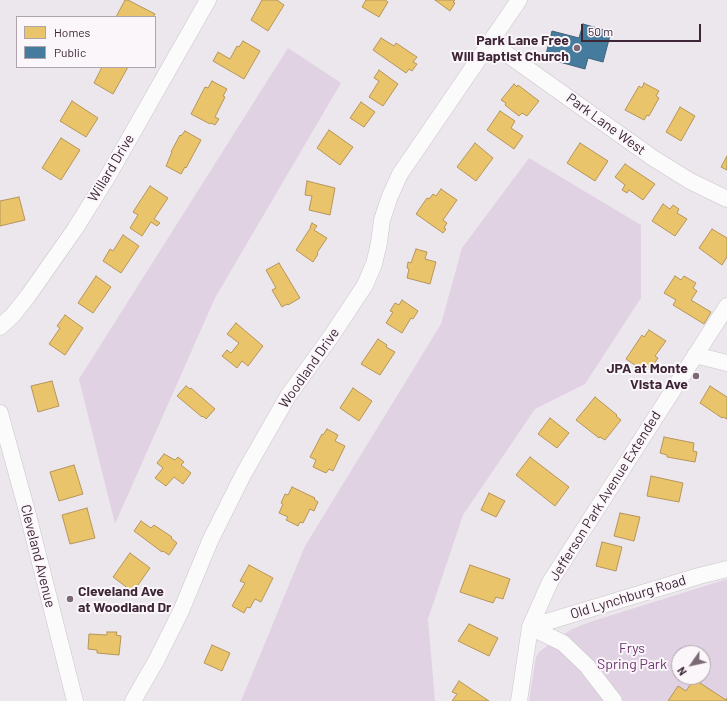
<!DOCTYPE html>
<style>
body{margin:0}
#map{position:relative;width:727px;height:701px;overflow:hidden;background:#ece7ec;font-family:Barlow,sans-serif}
canvas{display:block}
.legend{position:absolute;left:16px;top:16px;width:140px;height:52px;box-sizing:border-box;background:#faf6fa;border:1px solid #afa3ac;margin:0;padding:5px 7px;list-style:none;font-size:12px;color:#3e2637}
.legend li{display:flex;align-items:center;gap:8px;height:20px}
.legend b{width:20px;border:1px solid #afa3ac}
.north{position:absolute;left:671px;top:645px;width:40px;height:40px;box-sizing:border-box;background:#faf6fa;border:1px solid #afa3ac;border-radius:50%;rotate:236deg;font-size:11px;font-weight:700;line-height:16px;text-align:center;color:#3e2637}
.north::after{content:'';display:block;margin:auto;width:14px;height:18px;background:#7b6a76;clip-path:polygon(50% 0,100% 100%,50% 72%,0 100%)}
.scale{position:absolute;left:581px;top:24px;width:120px;height:18px;box-sizing:border-box;border:2px solid #3e2637;border-top:0;padding-left:5px;font-size:12px;line-height:14px;white-space:nowrap;color:#3e2637;-webkit-text-stroke:3px #faf6fa;paint-order:stroke}
</style>
<div id="map">
<canvas width="727" height="701"></canvas>
<ul class="legend">
<li><b style="height:11px;background:#e9c46a"></b>Homes</li>
<li><b style="height:11px;background:#457b9d"></b>Public</li>
</ul>
<div class="north">N</div>
<div class="scale">50 m</div>
</div>
<script>
const c = document.querySelector('canvas').getContext('2d');
c.lineJoin = 'round';
function paint(path, color) { c.fillStyle = color; c.fill(path, 'evenodd'); }
const shape = rows => new Path2D(rows.map(r => 'M' + r).join(''));
function strokePath(path, color, width, dash) { c.strokeStyle = color; c.lineWidth = width; c.lineCap = dash ? 'butt' : 'round'; c.setLineDash(dash || []); c.stroke(path); }
function write(font, color, halo, rows, align = 'center') {
  c.font = font + ' Barlow,sans-serif'; c.lineWidth = 4; c.setLineDash([]); c.textBaseline = 'middle'; c.strokeStyle = halo; c.fillStyle = color; for (const [text, x, y, turn = 0] of rows) {
    c.save(); c.translate(x, y); c.rotate((+turn || 0) * Math.PI / 180); c.textAlign = isNaN(turn) ? turn : align; if (halo) c.strokeText(text, 0, 0); c.fillText(text, 0, 0); c.restore();
  }
}
const green = shape([
 [288,48,341,83,215,298,115,524,79,379],
 [529,158,641,225,641,298,585,384,535,409,463,515,428,619,435,701,241,701,305,546,441,324,462,248],
 [727,579,727,701,529,701,536,657,539,652,552,642,572,629,590,622],
 [679,653,703,653,703,677,679,677]
]);
const homes = shape([
 [125,0,128,0,155,14,153,17,116,17,125,0],
 [262,0,277,0,284,5,268,31,251,20,262,0],
 [366,0,385,0,388,2,379,17,362,7,366,0],
 [435,0,455,0,453,2,455,3,450,11,435,0],
 [381,38,394,46,396,43,417,57,413,62,417,64,412,71,409,69,406,73,373,50,381,38],
 [243,41,260,51,244,79,213,61,218,52,230,59,237,46,239,47,243,41],
 [102,67,128,67,113,94,94,83,102,67],
 [379,70,398,84,383,106,369,97,379,81,374,78,379,70],
 [212,81,227,89,223,96,225,97,215,117,219,119,215,125,211,123,210,124,191,114,205,87,208,88,212,81],
 [644,83,659,91,656,96,659,98,649,116,647,115,644,120,625,110,639,86,642,88,644,83],
 [514,84,517,87,518,85,539,101,527,116,522,113,519,116,505,105,506,103,501,100,514,84],
 [72,101,98,118,86,137,60,121,72,101],
 [361,102,375,112,364,127,350,118,361,102],
 [680,107,695,116,681,141,666,132,680,107],
 [500,111,515,121,511,128,523,136,514,149,487,130,500,111],
 [329,130,353,147,340,165,317,148,329,130],
 [185,131,201,140,186,168,185,167,181,174,166,166,172,152,171,152,180,135,181,136,185,131],
 [61,138,80,150,61,180,42,168,61,138],
 [475,143,493,158,476,181,457,167,475,143],
 [580,143,608,161,595,181,567,163,580,143],
 [727,156,727,170,721,167,727,156],
 [625,164,655,184,643,200,629,190,627,193,622,190,625,185,615,177,625,164],
 [307,181,335,188,330,215,309,210,312,196,305,195,307,181],
 [150,186,168,198,154,219,160,223,157,226,151,222,142,236,130,228,138,215,133,212,150,186],
 [441,189,457,200,443,220,447,223,444,228,446,229,443,233,416,214,427,198,429,199,433,194,436,196,441,189],
 [19,197,25,220,0,226,0,201,19,197],
 [663,204,670,209,673,205,679,209,677,213,687,219,675,236,652,221,663,204],
 [312,223,317,226,314,230,327,238,317,253,318,254,313,262,296,250,311,227,310,227,312,223],
 [712,229,727,238,727,257,722,265,699,248,712,229],
 [123,235,139,246,121,273,103,261,110,249,113,251,123,235],
 [416,249,427,252,425,259,436,262,430,284,407,278,409,269,407,268,408,262,411,263,416,249],
 [279,263,300,298,288,305,287,304,282,307,272,290,276,288,266,270,279,263],
 [96,276,111,287,93,313,78,303,96,276],
 [675,276,681,280,684,276,696,283,693,288,697,291,691,300,711,312,704,324,673,305,676,300,664,293,675,276],
 [402,300,418,311,413,319,411,318,402,333,386,323,393,312,390,311,395,303,399,305,402,300],
 [65,315,83,328,65,355,49,344,60,328,57,326,65,315],
 [236,323,263,346,248,366,242,361,237,368,222,356,227,350,231,353,239,343,227,334,236,323],
 [649,330,666,341,655,356,658,358,654,364,652,362,645,372,626,359,642,335,644,337,649,330],
 [378,339,387,345,386,347,395,352,380,375,361,364,378,339],
 [52,381,59,406,38,412,31,386,52,381],
 [186,386,190,389,191,388,215,409,206,419,203,416,202,417,177,396,186,386],
 [710,386,727,397,727,419,723,417,722,418,700,403,710,386],
 [353,388,372,401,359,421,340,408,353,388],
 [595,397,617,415,616,416,621,420,605,440,600,437,599,438,576,420,595,397],
 [550,418,569,433,557,448,538,434,550,418],
 [327,429,338,435,335,441,345,446,333,471,329,469,326,473,313,467,316,460,310,457,322,434,323,435,327,429],
 [664,437,694,443,693,451,697,452,695,462,667,457,667,455,660,453,664,437],
 [164,454,175,460,178,457,184,462,181,465,191,473,183,484,174,477,166,486,155,478,163,468,157,463,164,454],
 [530,457,569,487,555,506,516,475,530,457],
 [74,465,83,494,59,501,50,472,74,465],
 [651,476,683,483,679,502,647,496,651,476],
 [292,487,315,498,314,499,318,502,314,511,310,509,303,523,300,522,298,526,286,520,288,517,279,513,283,504,281,503,285,494,288,495,292,487],
 [489,493,505,501,496,517,481,510,489,493],
 [87,508,95,538,70,544,62,515,87,508],
 [620,513,640,517,634,541,614,536,620,513],
 [141,521,151,528,154,525,172,537,171,538,177,543,169,555,163,551,162,552,134,531,141,521],
 [602,542,622,547,616,571,596,566,602,542],
 [130,553,150,568,133,592,113,577,130,553],
 [249,565,273,578,261,602,255,599,250,608,247,607,244,613,232,606,245,583,240,581,249,565],
 [470,565,510,579,503,599,496,597,493,603,460,592,470,565],
 [469,624,498,638,489,656,458,641,469,624],
 [107,632,117,632,116,635,121,636,119,655,97,653,97,650,88,649,89,634,107,635,107,632],
 [212,645,230,653,222,671,204,663,212,645],
 [694,679,726,700,727,698,727,701,668,701,678,686,686,691,694,679],
 [459,681,489,701,452,701,457,694,452,692,459,681]
]);
const public = shape([
 [583,24,611,32,603,62,588,58,585,69,545,58,552,31,579,38,583,24]
]);
const minor = shape([
 [490,42,653,158,690,181,727,199],
 [0,327,13,315,28,296,75,229,108,176,208,0],
 [695,355,727,363],
 [0,413,27,511,75,701],
 [530,627,699,576,727,569],
 [530,627,563,643,587,666,614,701],
 [133,701,156,661,181,611,210,541,244,473,288,396,332,335,365,285,374,264,379,243,382,220,390,196,400,174,519,0],
 [519,701,530,627,550,582,727,306]
]);
const markers = [
 [577,48,4,"#7b6a76"],
 [696,376,4,"#7b6a76"],
 [70,599,4,"#7b6a76"]
];
const poiNames = [
 ["Park Lane Free",569,40],
 ["Will Baptist Church",569,56],
 ["JPA at Monte",688,368],
 ["Vista Ave",688,384],
 ["Cleveland Ave",78,591,"left"],
 ["at Woodland Dr",78,607,"left"]
];
const streetNames = [
 ["Park Lane West",606,124,36],
 ["Willard Drive",111,168,-59],
 ["Woodland Drive",309,368,-55],
 ["Jefferson Park Avenue Extended",605,496,-58],
 ["Cleveland Avenue",38,556,76],
 ["Old Lynchburg Road",628,597,-17]
];
const parkNames = [
 ["Frys",632,648],
 ["Spring Park",632,664]
];
paint(green, '#e0d2e3');
paint(homes, '#e9c46a');
strokePath(homes, '#b6955b', 1);
paint(public, '#457b9d');
strokePath(public, '#43627e', 1);
strokePath(minor, '#cac5c9', 17);
strokePath(minor, '#fcfbfc', 16);
for (const [x, y, r, color] of markers) { const dot = new Path2D(); dot.arc(x, y, r, 0, 2 * Math.PI); c.fillStyle = color; c.fill(dot); strokePath(dot, '#faf6fa', 1.5); }
write('bold 14px', '#3e2637', '#faf6fa', poiNames, 'right');
write('14px', '#3e2637', '#faf6fa', streetNames);
write('14px', '#6e3372', '#faf6fa', parkNames);
</script>
